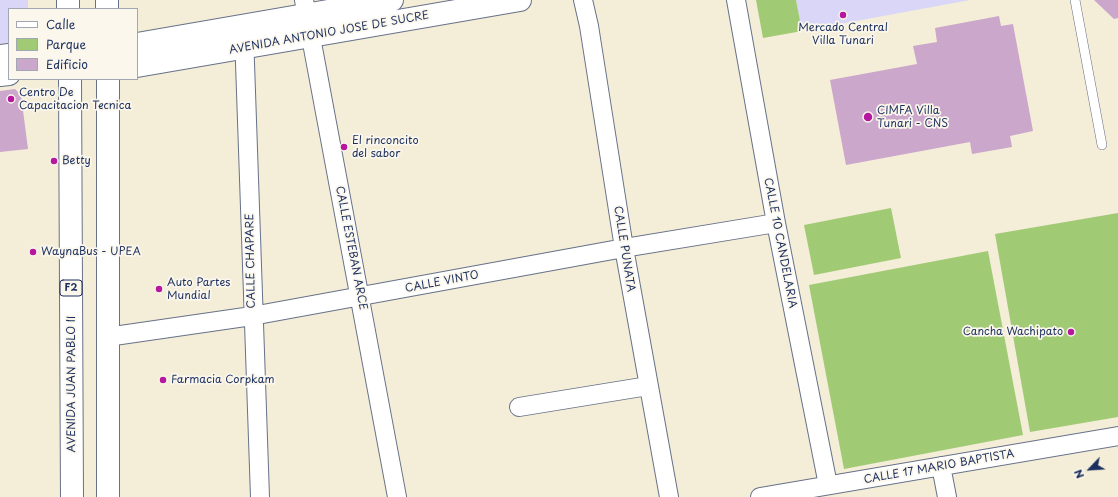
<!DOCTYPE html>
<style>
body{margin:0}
#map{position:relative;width:1118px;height:497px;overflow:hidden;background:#f4edd7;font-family:"Playpen Sans",sans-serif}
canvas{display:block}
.legend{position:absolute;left:8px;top:8px;width:130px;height:72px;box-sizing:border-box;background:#fbf7ec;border:1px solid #a1a7b3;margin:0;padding:5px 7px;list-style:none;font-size:12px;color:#1b2f5e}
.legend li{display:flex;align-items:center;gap:8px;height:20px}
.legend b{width:20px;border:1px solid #a1a7b3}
.north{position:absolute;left:1070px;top:449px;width:40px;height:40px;-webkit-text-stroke:3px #fbf7ec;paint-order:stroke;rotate:245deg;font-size:11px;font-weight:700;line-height:16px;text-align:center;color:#1b2f5e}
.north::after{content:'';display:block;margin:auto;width:14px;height:18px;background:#1b2f5e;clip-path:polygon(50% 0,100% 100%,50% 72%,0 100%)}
</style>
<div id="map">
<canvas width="1118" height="497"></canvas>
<ul class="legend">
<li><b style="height:5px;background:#fff"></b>Calle</li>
<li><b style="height:11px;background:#a1ca75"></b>Parque</li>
<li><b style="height:11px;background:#cba7cb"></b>Edificio</li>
</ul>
<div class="north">N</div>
</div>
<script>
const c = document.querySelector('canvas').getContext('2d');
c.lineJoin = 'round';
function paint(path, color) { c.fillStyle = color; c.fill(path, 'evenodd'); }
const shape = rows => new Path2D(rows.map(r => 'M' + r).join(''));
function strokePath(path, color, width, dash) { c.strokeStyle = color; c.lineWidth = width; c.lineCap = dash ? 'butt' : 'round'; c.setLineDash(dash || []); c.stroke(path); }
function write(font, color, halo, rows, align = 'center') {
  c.font = font + ' "Playpen Sans",sans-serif'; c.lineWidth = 3.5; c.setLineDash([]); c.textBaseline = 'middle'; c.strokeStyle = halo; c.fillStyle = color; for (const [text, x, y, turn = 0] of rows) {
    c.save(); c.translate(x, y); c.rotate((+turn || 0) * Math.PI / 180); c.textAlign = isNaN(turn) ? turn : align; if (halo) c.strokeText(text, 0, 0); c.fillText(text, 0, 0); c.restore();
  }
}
const built = shape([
 [0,0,28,0,28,9,9,9,9,46,0,47],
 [796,0,970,0,802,31]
]);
const green = shape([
 [756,0,796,0,802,31,763,38],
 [891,208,901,258,814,275,804,225],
 [1118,213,1118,417,1030,432,995,234],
 [988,251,1023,435,844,469,809,285]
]);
const building = shape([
 [1094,0,1118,0,1118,18,1114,19],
 [999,16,1001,26,1013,24,1033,131,1010,136,1012,147,972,154,970,142,846,165,830,80,917,64,913,46,937,42,935,28],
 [15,89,21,95,28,149,0,152,0,91]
]);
const lane = shape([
 [1075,0,1102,145]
]);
const street = shape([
 [304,0,397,497],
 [583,0,589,26,624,248,669,497],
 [736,0,776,223,828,485],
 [244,34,260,497],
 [107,337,252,316,624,248,776,223],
 [519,407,648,386],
 [941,466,947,497],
 [760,497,1118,436]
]);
const secondary = shape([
 [137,44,392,0],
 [0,56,9,55],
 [137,66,520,0],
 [0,75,9,74]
]);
const highway = shape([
 [68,0,68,9],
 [107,0,107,9],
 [70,79,72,497],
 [108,497,108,79]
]);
const markers = [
 [843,15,4,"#b5179e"],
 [11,99,4,"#b5179e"],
 [868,117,5,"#b5179e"],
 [344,147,4,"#b5179e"],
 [54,161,4,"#b5179e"],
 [33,252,4,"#b5179e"],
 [159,289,4,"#b5179e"],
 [1071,332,4,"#b5179e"],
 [163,380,4,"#b5179e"]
];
const shields = [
 [71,288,22]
];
const shieldNames = [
 ["F2",71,288]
];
const poiNames = [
 ["Mercado Central",843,28,"center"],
 ["Villa Tunari",843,41,"center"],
 ["Centro De",19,93],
 ["Capacitacion Tecnica",19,106],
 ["CIMFA Villa",877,111],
 ["Tunari - CNS",877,124],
 ["El rinconcito",352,141],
 ["del sabor",352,154],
 ["Betty",62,161],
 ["WaynaBus - UPEA",41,252],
 ["Auto Partes",167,283],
 ["Mundial",167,296],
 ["Cancha Wachipato",1063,332,"right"],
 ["Farmacia Corpkam",171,380]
];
const streetNames = [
 ["AVENIDA ANTONIO JOSE DE SUCRE",329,33,-10],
 ["CALLE 10 CANDELARIA",780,243,79],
 ["CALLE ESTEBAN ARCE",351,248,79],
 ["CALLE PUNATA",624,249,81],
 ["CALLE CHAPARE",251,261,-91],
 ["CALLE VINTO",442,282,-11],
 ["AVENIDA JUAN PABLO II",72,384,-90],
 ["CALLE 17 MARIO BAPTISTA",939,467,-10]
];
paint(built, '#dad6f7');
paint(green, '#a1ca75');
paint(building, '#cba7cb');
strokePath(lane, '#677288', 10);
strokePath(street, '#677288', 20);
strokePath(secondary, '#677288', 24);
strokePath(highway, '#677288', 24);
strokePath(lane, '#fff', 9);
strokePath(street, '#fff', 18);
strokePath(secondary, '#fff', 22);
strokePath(highway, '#fff', 22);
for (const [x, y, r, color] of markers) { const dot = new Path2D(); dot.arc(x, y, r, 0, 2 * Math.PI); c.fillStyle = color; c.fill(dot); strokePath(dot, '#fbf7ec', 1.5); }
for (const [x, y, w] of shields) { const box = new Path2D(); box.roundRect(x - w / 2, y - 8, w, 16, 3); c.fillStyle = '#fbf7ec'; c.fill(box); strokePath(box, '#1b2f5e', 1); }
write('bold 10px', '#1b2f5e', null, shieldNames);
write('11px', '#1b2f5e', '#fbf7ec', poiNames, 'left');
write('11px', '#1b2f5e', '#fbf7ec', streetNames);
</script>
